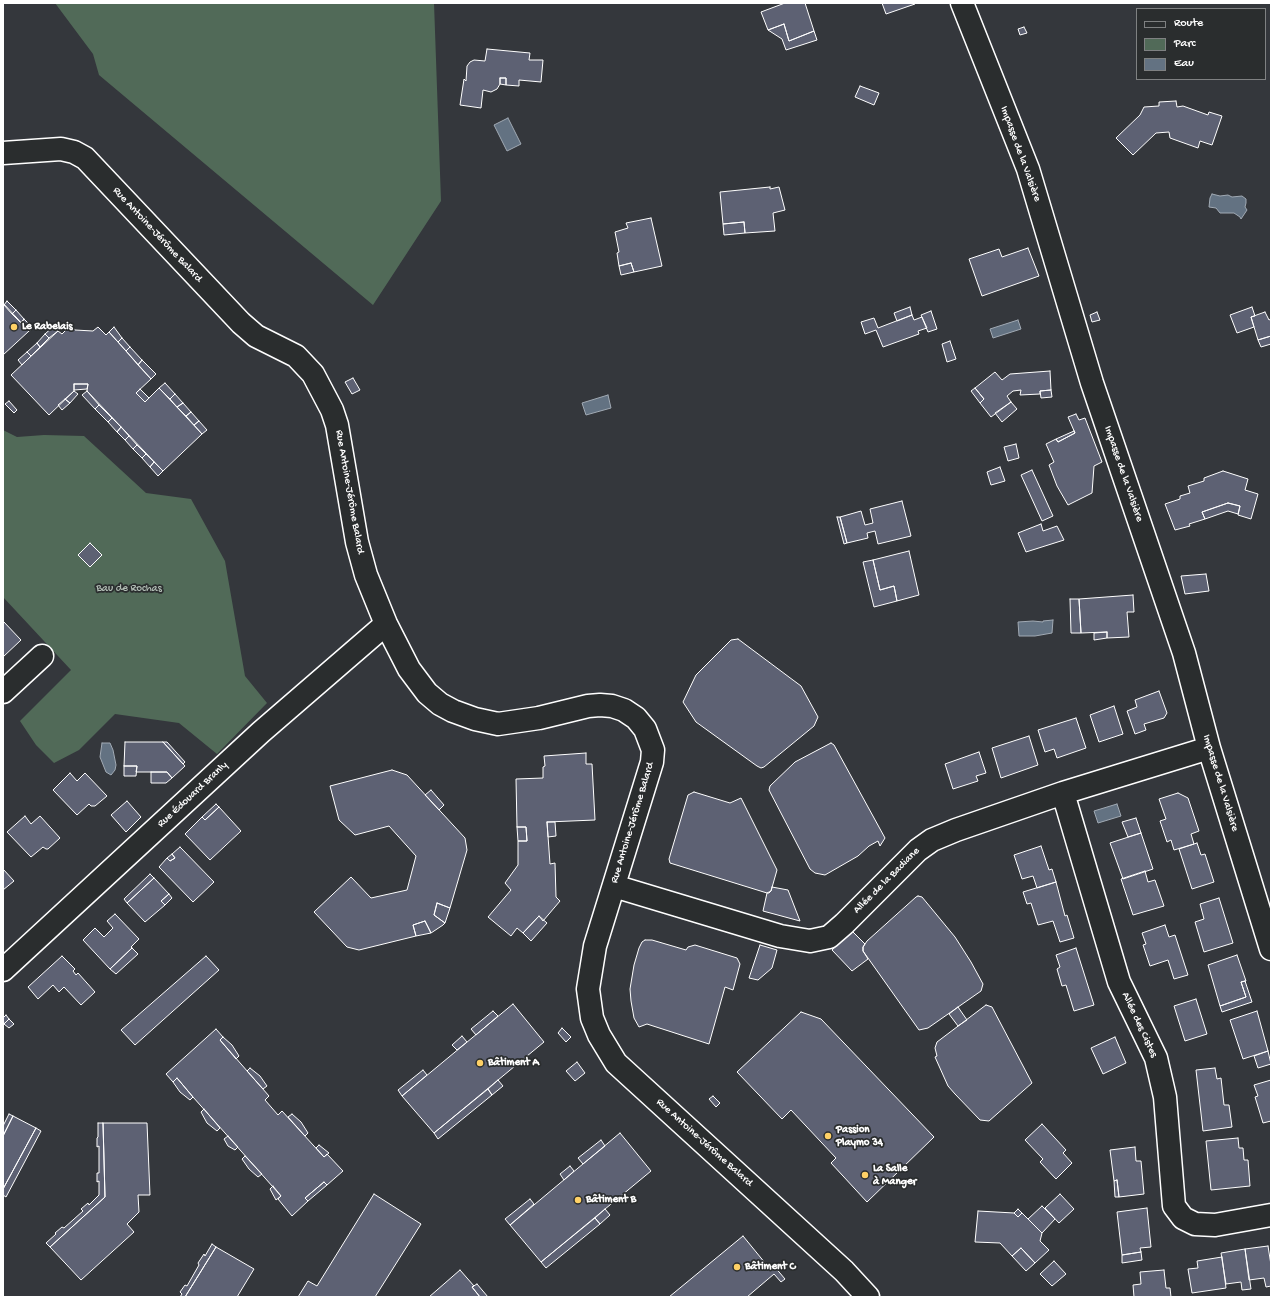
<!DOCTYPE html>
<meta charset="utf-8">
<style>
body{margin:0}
#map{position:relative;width:1274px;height:1300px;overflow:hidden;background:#34373c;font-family:"Gochi Hand",sans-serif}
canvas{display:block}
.frame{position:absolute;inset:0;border:4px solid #fff;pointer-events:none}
.legend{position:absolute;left:1136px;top:8px;width:130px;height:72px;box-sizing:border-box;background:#2a2d2e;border:1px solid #7f8182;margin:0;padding:5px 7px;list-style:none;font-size:12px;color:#fff}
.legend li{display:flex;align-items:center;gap:8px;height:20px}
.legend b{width:20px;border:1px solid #7f8182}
</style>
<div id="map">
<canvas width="1274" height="1300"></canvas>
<div class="frame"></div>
<ul class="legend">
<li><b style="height:5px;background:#2a2d2e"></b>Route</li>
<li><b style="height:11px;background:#516a58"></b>Parc</li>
<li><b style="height:11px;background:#637282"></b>Eau</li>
</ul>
</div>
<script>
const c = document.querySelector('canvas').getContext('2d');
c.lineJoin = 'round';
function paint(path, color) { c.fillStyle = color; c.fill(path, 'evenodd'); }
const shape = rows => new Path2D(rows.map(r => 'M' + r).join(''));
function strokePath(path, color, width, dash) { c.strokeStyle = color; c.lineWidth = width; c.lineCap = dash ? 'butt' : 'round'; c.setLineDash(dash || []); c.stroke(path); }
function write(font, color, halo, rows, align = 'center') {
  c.font = font + ' "Gochi Hand",sans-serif'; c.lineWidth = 3.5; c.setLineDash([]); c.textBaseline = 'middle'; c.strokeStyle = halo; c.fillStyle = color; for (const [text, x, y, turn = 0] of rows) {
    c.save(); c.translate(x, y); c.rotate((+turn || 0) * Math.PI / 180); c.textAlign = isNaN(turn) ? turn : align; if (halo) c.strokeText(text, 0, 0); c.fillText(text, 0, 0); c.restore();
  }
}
const green = shape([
 [55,3,434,3,441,201,373,305,99,75,93,54],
 [3,430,17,437,44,435,84,436,146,493,191,499,225,561,245,676,267,703,217,754,179,723,115,714,79,750,54,763,36,745,20,721,71,670,3,597]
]);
const water = shape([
 [508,118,521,144,507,151,494,125,508,118],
 [1212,194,1220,196,1228,195,1232,197,1242,196,1246,199,1246,203,1245,207,1247,210,1241,219,1240,217,1234,213,1220,213,1216,208,1209,207,1210,198,1212,194],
 [1018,320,1021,329,993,338,990,329,1018,320],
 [608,395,611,408,586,415,582,403,608,395],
 [1053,620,1052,633,1035,636,1019,636,1018,622,1033,621,1043,622,1043,621,1053,620],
 [102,743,110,743,113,750,116,765,115,770,111,775,106,772,100,757,102,743],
 [1117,804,1121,816,1098,823,1094,811,1117,804]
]);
const building = shape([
 [785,3,805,3,814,31,789,41,784,24,768,30,761,12,785,3],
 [882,3,915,3,915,4,886,14,882,3],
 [784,24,789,41,814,31,817,40,786,50,782,39,768,30,784,24],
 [1024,27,1027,33,1020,35,1018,29,1024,27],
 [487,49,530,53,529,60,543,60,541,82,519,80,519,86,506,85,506,78,500,78,500,84,497,89,491,92,483,90,481,108,460,105,464,79,466,81,467,66,470,62,474,60,485,61,487,49],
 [500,78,506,78,506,85,500,84,500,78],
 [860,86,879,93,874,105,855,97,860,86],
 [1176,101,1177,107,1183,106,1208,115,1209,112,1222,116,1212,145,1200,141,1198,148,1170,138,1169,132,1156,133,1133,155,1116,138,1140,115,1144,107,1159,106,1159,102,1176,101],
 [770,187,770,189,779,187,785,210,773,213,775,231,745,233,744,222,723,224,720,192,770,187],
 [651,218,662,266,634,272,631,263,619,266,617,253,619,252,615,232,628,228,626,223,651,218],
 [744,222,745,233,724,235,723,224,744,222],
 [1028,248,1039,276,982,296,969,259,999,249,1002,257,1028,248],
 [631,263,634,272,621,275,619,266,631,263],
 [7,301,16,310,12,314,4,305,7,301],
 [3,303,29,331,3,355,3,303],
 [910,307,912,315,897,321,894,313,910,307],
 [1252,307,1255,316,1251,317,1254,327,1237,333,1230,315,1252,307],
 [16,310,24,319,21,323,12,314,16,310],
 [931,311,937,329,928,332,921,315,931,311],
 [1097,312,1100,320,1092,322,1090,315,1097,312],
 [1265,312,1269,320,1271,319,1271,336,1258,340,1251,317,1265,312],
 [912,315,914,320,922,317,927,328,918,331,919,334,883,347,876,330,865,334,861,322,874,318,878,328,912,315],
 [24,319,33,328,29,331,21,323,24,319],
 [71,325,75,330,93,331,98,327,106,335,109,332,151,379,136,393,145,402,159,388,202,434,163,471,87,391,88,384,74,384,74,391,49,415,11,375,58,331,62,334,71,325],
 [54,326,58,331,49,338,45,334,54,326],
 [114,327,122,338,118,342,109,332,114,327],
 [45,334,49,338,40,347,37,343,45,334],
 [1271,336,1271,344,1261,347,1258,340,1271,336],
 [122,338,130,347,126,351,118,342,122,338],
 [950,341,956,359,947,362,942,344,950,341],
 [37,343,40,347,31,356,27,352,37,343],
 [130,347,142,360,138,365,126,351,130,347],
 [27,352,31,356,22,365,18,360,27,352],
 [142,360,156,374,151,379,138,365,142,360],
 [1050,371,1051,390,1040,391,1040,394,1020,395,1021,390,1013,391,1007,396,1011,402,991,417,980,403,984,399,975,388,995,372,1002,380,1010,374,1050,371],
 [353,378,360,390,352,394,345,382,353,378],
 [165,383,175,394,170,399,159,388,165,383],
 [74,384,88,384,87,389,74,390,74,384],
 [975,388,984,399,980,403,971,391,975,388],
 [140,389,149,398,145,402,136,393,140,389],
 [1051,390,1052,397,1041,398,1040,391,1051,390],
 [74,391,78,394,70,403,65,399,74,391],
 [87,391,99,405,95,409,82,395,87,391],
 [175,394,183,403,177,407,170,399,175,394],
 [65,399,70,403,62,410,58,405,65,399],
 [9,401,17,410,14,413,5,404,9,401],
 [1011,402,1017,409,1002,422,995,413,1011,402],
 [183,403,191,412,186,416,177,407,183,403],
 [99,405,112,418,108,422,95,409,99,405],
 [191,412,199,421,194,425,186,416,191,412],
 [1076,414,1079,420,1085,418,1102,462,1094,466,1092,493,1068,505,1057,486,1049,465,1054,462,1046,444,1056,439,1058,442,1075,433,1068,417,1076,414],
 [112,418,121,427,117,432,108,422,112,418],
 [199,421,207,430,202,434,194,425,199,421],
 [121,427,129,436,125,440,117,432,121,427],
 [1074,431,1075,433,1058,442,1056,439,1074,431],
 [129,436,137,445,133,449,125,440,129,436],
 [1016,444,1019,458,1008,461,1004,447,1016,444],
 [137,445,146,454,142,458,133,449,137,445],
 [146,454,154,462,150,467,142,458,146,454],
 [154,462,163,471,158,476,150,467,154,462],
 [1000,467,1005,481,991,485,987,472,1000,467],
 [1032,470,1053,516,1042,521,1021,475,1032,470],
 [1223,471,1248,479,1245,490,1258,494,1251,519,1238,515,1240,506,1228,503,1202,512,1205,519,1189,524,1190,526,1175,530,1165,504,1180,499,1180,496,1190,493,1188,486,1204,481,1204,478,1223,471],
 [902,501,911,536,878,544,875,531,867,533,868,538,847,543,840,517,861,511,865,525,873,523,870,509,902,501],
 [1228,503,1240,506,1238,514,1228,511,1205,519,1202,512,1228,503],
 [837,517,840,517,847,543,844,544,837,517],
 [1041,524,1043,531,1057,526,1064,540,1026,552,1018,533,1041,524],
 [90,543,102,555,90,567,78,555,90,543],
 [909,551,919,595,897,601,894,586,880,590,873,560,909,551],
 [873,560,880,590,894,586,897,601,874,607,863,562,873,560],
 [1206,574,1209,591,1185,594,1181,576,1206,574],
 [1133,595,1134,612,1127,612,1129,637,1107,638,1107,632,1081,633,1079,599,1133,595],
 [1070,599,1079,599,1081,633,1071,633,1070,599],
 [3,621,21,640,3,657,3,621],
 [1107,632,1107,638,1094,640,1094,633,1107,632],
 [738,639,801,686,818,717,814,726,764,767,761,768,757,766,696,722,683,702,696,675,731,640,738,639],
 [1159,691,1167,713,1164,718,1144,724,1146,730,1135,734,1127,711,1137,707,1135,700,1159,691],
 [1114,706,1123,734,1099,742,1090,715,1114,706],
 [1076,718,1086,748,1057,758,1054,749,1045,752,1038,730,1076,718],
 [1029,736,1038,765,1001,778,992,748,1029,736],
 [125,742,163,742,185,766,172,778,167,772,136,772,137,766,124,766,125,742],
 [163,742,167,742,185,762,183,764,163,742],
 [831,743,834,745,885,838,880,846,878,841,869,846,858,856,825,875,815,873,810,869,769,790,770,786,795,762,831,743],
 [979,752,986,773,976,776,978,781,953,789,945,764,979,752],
 [586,753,586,764,592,764,595,820,547,822,550,864,555,863,556,897,560,901,543,921,539,916,523,933,517,928,511,936,488,917,511,890,505,883,518,865,518,841,527,841,526,827,517,827,516,779,543,778,543,767,545,766,544,756,586,753],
 [124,766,137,766,136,776,124,776,124,766],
 [392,770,407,775,465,838,467,850,450,908,437,903,434,915,445,923,443,925,431,933,425,921,413,925,416,936,359,950,347,947,314,912,351,877,371,898,407,890,416,856,389,826,355,835,339,820,330,786,392,770],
 [151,772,167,772,172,778,166,783,151,783,151,772],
 [70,773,77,781,85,773,107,796,95,806,91,806,89,804,77,815,53,790,70,773],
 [431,790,444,805,439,810,425,795,431,790],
 [694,792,730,803,741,798,777,870,771,891,769,893,767,893,670,863,669,859,688,795,694,792],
 [1178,793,1188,798,1199,831,1191,834,1194,844,1174,850,1171,840,1167,842,1160,821,1166,819,1159,799,1178,793],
 [127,801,141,817,126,832,111,815,127,801],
 [216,804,219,807,205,820,202,817,216,804],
 [219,807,241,831,210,860,185,834,202,817,205,820,219,807],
 [25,816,31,824,40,816,60,838,48,849,46,849,43,847,31,857,7,832,25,816],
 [1136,818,1141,833,1128,837,1122,822,1136,818],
 [547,822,555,822,556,836,548,837,547,822],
 [517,827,526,827,527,841,518,841,517,827],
 [1141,833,1153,869,1123,879,1110,843,1141,833],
 [1197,843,1201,855,1205,854,1214,882,1192,889,1179,849,1197,843],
 [1041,846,1049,870,1052,869,1056,882,1037,888,1033,876,1022,879,1014,855,1041,846],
 [180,847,214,882,193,902,159,867,167,858,170,861,175,858,172,854,180,847],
 [172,854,175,858,170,861,167,858,172,854],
 [3,869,14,881,3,890,3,869],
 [1145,871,1148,882,1155,880,1164,906,1133,915,1121,879,1145,871],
 [150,874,154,878,127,903,124,899,150,874],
 [154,878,169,894,161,901,165,905,145,922,127,903,154,878],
 [1056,882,1065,916,1067,915,1074,938,1060,942,1053,921,1038,925,1031,903,1027,904,1023,892,1056,882],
 [772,887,788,890,800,921,763,911,767,893,771,891,772,887],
 [169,894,172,898,165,905,161,901,169,894],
 [918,896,922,897,955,937,971,962,983,984,981,991,928,1028,919,1030,863,951,863,947,867,941,916,897,918,896],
 [1219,898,1233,943,1204,952,1195,922,1204,919,1200,904,1219,898],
 [437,903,450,908,445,923,434,915,437,903],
 [115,914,139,939,131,947,132,948,110,969,83,940,95,928,104,937,113,928,107,921,115,914],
 [539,916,547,923,531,941,523,933,539,916],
 [425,921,431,933,416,936,413,925,425,921],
 [1165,925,1169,937,1175,935,1188,975,1174,979,1168,960,1150,966,1143,945,1146,944,1142,933,1165,925],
 [852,931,865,944,863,947,863,951,868,959,852,971,832,950,852,931],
 [645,940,652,940,686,950,688,947,695,945,737,958,740,964,733,990,725,987,709,1044,647,1024,639,1027,634,1018,631,1001,630,989,634,965,639,948,642,942,645,940],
 [760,945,777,950,772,968,758,980,749,978,760,945],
 [132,948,138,954,116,974,110,969,132,948],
 [1076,948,1094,1005,1074,1011,1066,985,1062,986,1057,969,1060,967,1056,955,1076,948],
 [1237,955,1246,981,1241,982,1246,997,1220,1006,1208,965,1237,955],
 [62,956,75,969,73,971,76,975,78,973,95,992,81,1005,64,987,59,992,53,985,38,999,28,987,62,956],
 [206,956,219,970,135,1045,121,1030,206,956],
 [1245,981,1252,1002,1222,1012,1220,1006,1246,997,1241,982,1245,981],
 [1196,999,1207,1034,1185,1041,1174,1006,1196,999],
 [513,1004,544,1042,434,1133,402,1096,513,1004],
 [986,1005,992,1007,1032,1083,989,1121,980,1120,955,1094,948,1086,935,1057,937,1056,935,1048,937,1042,986,1005],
 [958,1007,967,1020,958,1026,949,1014,958,1007],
 [493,1011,498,1016,476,1035,471,1029,493,1011],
 [1257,1011,1268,1051,1243,1059,1230,1020,1257,1011],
 [801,1012,821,1019,934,1137,867,1202,831,1163,836,1158,791,1110,782,1119,737,1072,801,1012],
 [6,1015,9,1019,4,1024,3,1018,6,1015],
 [9,1019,14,1024,9,1028,4,1024,9,1019],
 [562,1028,571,1037,566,1042,558,1033,562,1028],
 [216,1029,223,1037,220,1040,269,1096,265,1100,278,1115,282,1111,324,1157,327,1154,343,1171,327,1185,324,1182,305,1198,308,1201,292,1216,278,1199,281,1196,193,1097,177,1078,173,1082,166,1074,216,1029],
 [462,1036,467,1042,457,1050,452,1045,462,1036],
 [223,1037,232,1045,239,1056,236,1059,220,1040,223,1037],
 [1115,1037,1126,1063,1103,1074,1091,1048,1115,1037],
 [1268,1051,1271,1064,1258,1068,1254,1056,1268,1051],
 [577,1062,585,1073,575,1081,566,1071,577,1062],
 [250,1068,260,1076,267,1086,263,1089,247,1071,250,1068],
 [1215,1068,1217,1079,1221,1078,1224,1105,1229,1105,1232,1127,1203,1131,1196,1070,1215,1068],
 [423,1070,427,1075,402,1096,398,1090,423,1070],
 [177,1078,193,1097,190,1100,180,1092,173,1082,177,1078],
 [498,1080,503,1086,492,1095,488,1089,498,1080],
 [1271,1080,1271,1121,1263,1123,1255,1097,1258,1096,1254,1085,1271,1080],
 [488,1089,492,1095,438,1139,434,1133,488,1089],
 [713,1096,720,1103,716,1107,709,1099,713,1096],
 [204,1109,220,1128,217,1131,207,1123,201,1112,204,1109],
 [9,1114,13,1116,3,1136,3,1126,9,1114],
 [292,1114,301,1122,308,1133,305,1136,288,1117,292,1114],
 [13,1116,36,1128,3,1189,3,1136,13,1116],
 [98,1123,103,1123,105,1197,50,1247,46,1243,56,1234,55,1233,62,1227,64,1228,83,1211,81,1209,88,1203,89,1205,99,1195,99,1181,97,1182,97,1173,99,1173,99,1146,97,1147,97,1138,98,1137,98,1123],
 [103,1123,147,1123,150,1195,138,1195,139,1212,127,1224,134,1232,81,1280,50,1247,105,1197,103,1123],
 [1042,1124,1066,1150,1063,1153,1072,1163,1056,1179,1040,1162,1043,1159,1025,1140,1042,1124],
 [36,1128,41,1131,6,1197,3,1195,3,1189,36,1128],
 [620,1133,651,1171,541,1262,510,1225,620,1133],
 [228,1136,238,1147,235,1150,228,1146,224,1139,228,1136],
 [1238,1138,1239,1148,1243,1148,1244,1160,1248,1160,1250,1186,1211,1190,1206,1141,1238,1138],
 [601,1140,605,1146,583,1164,578,1158,601,1140],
 [319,1145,329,1153,324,1157,316,1148,319,1145],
 [1135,1147,1136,1161,1141,1161,1144,1194,1119,1197,1117,1180,1114,1181,1110,1150,1135,1147],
 [245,1156,262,1174,258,1177,249,1169,242,1159,245,1156],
 [570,1166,574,1171,564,1180,560,1174,570,1166],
 [1117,1180,1119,1197,1115,1197,1114,1181,1117,1180],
 [324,1182,327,1185,308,1201,305,1198,324,1182],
 [273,1186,281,1196,276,1200,270,1189,273,1186],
 [374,1194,421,1224,375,1297,298,1297,308,1281,317,1286,374,1194],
 [1060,1194,1074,1209,1059,1223,1045,1208,1060,1194],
 [530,1199,534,1204,510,1225,505,1219,530,1199],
 [1042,1206,1055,1219,1042,1233,1028,1219,1042,1206],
 [1147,1208,1151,1247,1140,1248,1141,1252,1122,1255,1117,1212,1147,1208],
 [605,1209,610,1215,600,1224,595,1218,605,1209],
 [1018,1209,1022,1213,1018,1217,1014,1213,1018,1209],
 [978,1211,1014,1213,1018,1217,1022,1213,1042,1233,1040,1241,1049,1250,1035,1263,1021,1248,1012,1256,1000,1243,975,1242,978,1211],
 [595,1218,600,1224,546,1268,541,1262,595,1218],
 [743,1236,770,1269,774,1266,785,1279,781,1282,774,1274,747,1297,669,1297,743,1236],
 [212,1244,216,1247,185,1297,180,1297,182,1294,180,1292,185,1285,187,1286,199,1265,198,1263,204,1254,205,1256,212,1244],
 [1268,1246,1271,1265,1271,1286,1266,1287,1264,1278,1249,1280,1245,1249,1268,1246],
 [216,1247,254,1269,237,1297,185,1297,216,1247],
 [1021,1248,1035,1263,1026,1271,1012,1256,1021,1248],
 [1245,1249,1251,1289,1242,1290,1241,1282,1226,1284,1221,1253,1245,1249],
 [1141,1252,1142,1260,1122,1263,1122,1255,1141,1252],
 [1222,1257,1226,1288,1192,1293,1188,1269,1198,1268,1197,1261,1222,1257],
 [1054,1261,1066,1274,1052,1286,1040,1274,1054,1261],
 [460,1270,474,1286,472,1287,480,1297,429,1297,460,1270],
 [1164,1270,1166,1288,1170,1288,1171,1297,1134,1297,1133,1285,1141,1284,1140,1272,1164,1270],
 [477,1284,488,1297,480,1297,472,1287,477,1284]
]);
const street = shape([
 [962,3,1028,169,1092,383,1184,653,1209,748,1271,949],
 [3,153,61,149,74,152,85,158,241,323,256,336,296,356,313,374,332,410,337,425,357,542,366,575,386,624,409,669,427,693,440,704,453,711,475,719,498,724,539,718,588,706,600,705,612,706,624,710,636,718,645,729,653,750,652,762,595,946,588,989,592,1018,599,1035,616,1063,844,1271,868,1297],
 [3,692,42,656],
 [1063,793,1119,982,1156,1058,1165,1097,1174,1206,1183,1218,1195,1224,1215,1225,1271,1215],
 [614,886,780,936,810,941,829,937,844,924,918,850,932,840,956,830,1063,793,1209,748],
 [3,970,261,732,386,624]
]);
const markers = [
 [14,327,4,"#ffd166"],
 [480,1063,4,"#ffd166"],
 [828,1136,4,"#ffd166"],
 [865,1175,4,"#ffd166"],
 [578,1200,4,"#ffd166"],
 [737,1267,4,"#ffd166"]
];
const streetNames = [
 ["Impasse de la Valsière",1020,154,70],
 ["Rue Antoine-Jérôme Balard",157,235,47],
 ["Impasse de la Valsière",1123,474,71],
 ["Rue Antoine-Jérôme Balard",349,492,80],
 ["Impasse de la Valsière",1220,783,73],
 ["Rue Édouard Branly",193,795,-43],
 ["Rue Antoine-Jérôme Balard",633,823,-73],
 ["Allée de la Badiane",887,881,-45],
 ["Allée des Cistes",1139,1025,65],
 ["Rue Antoine-Jérôme Balard",704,1143,42]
];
const poiNames = [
 ["Le Rabelais",22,327],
 ["Bâtiment A",488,1063],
 ["Passion",836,1130],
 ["Playmo 34",836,1143],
 ["La Salle",873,1169],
 ["à Manger",873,1182],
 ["Bâtiment B",586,1200],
 ["Bâtiment C",745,1267]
];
const parkNames = [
 ["Bau de Rochas",129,589]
];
paint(green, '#516a58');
paint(water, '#637282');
strokePath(water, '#a1aab4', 1);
paint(building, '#5d6173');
strokePath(building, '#fff', 1);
strokePath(street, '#fff', 25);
strokePath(street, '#2a2d2e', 22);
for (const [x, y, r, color] of markers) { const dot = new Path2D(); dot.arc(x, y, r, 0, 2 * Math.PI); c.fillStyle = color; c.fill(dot); strokePath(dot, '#2a2d2e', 1.5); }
write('11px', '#fff', '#2a2d2e', streetNames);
write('bold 11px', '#fff', '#2a2d2e', poiNames, 'left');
write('11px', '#b1bcb4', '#2a2d2e', parkNames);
</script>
